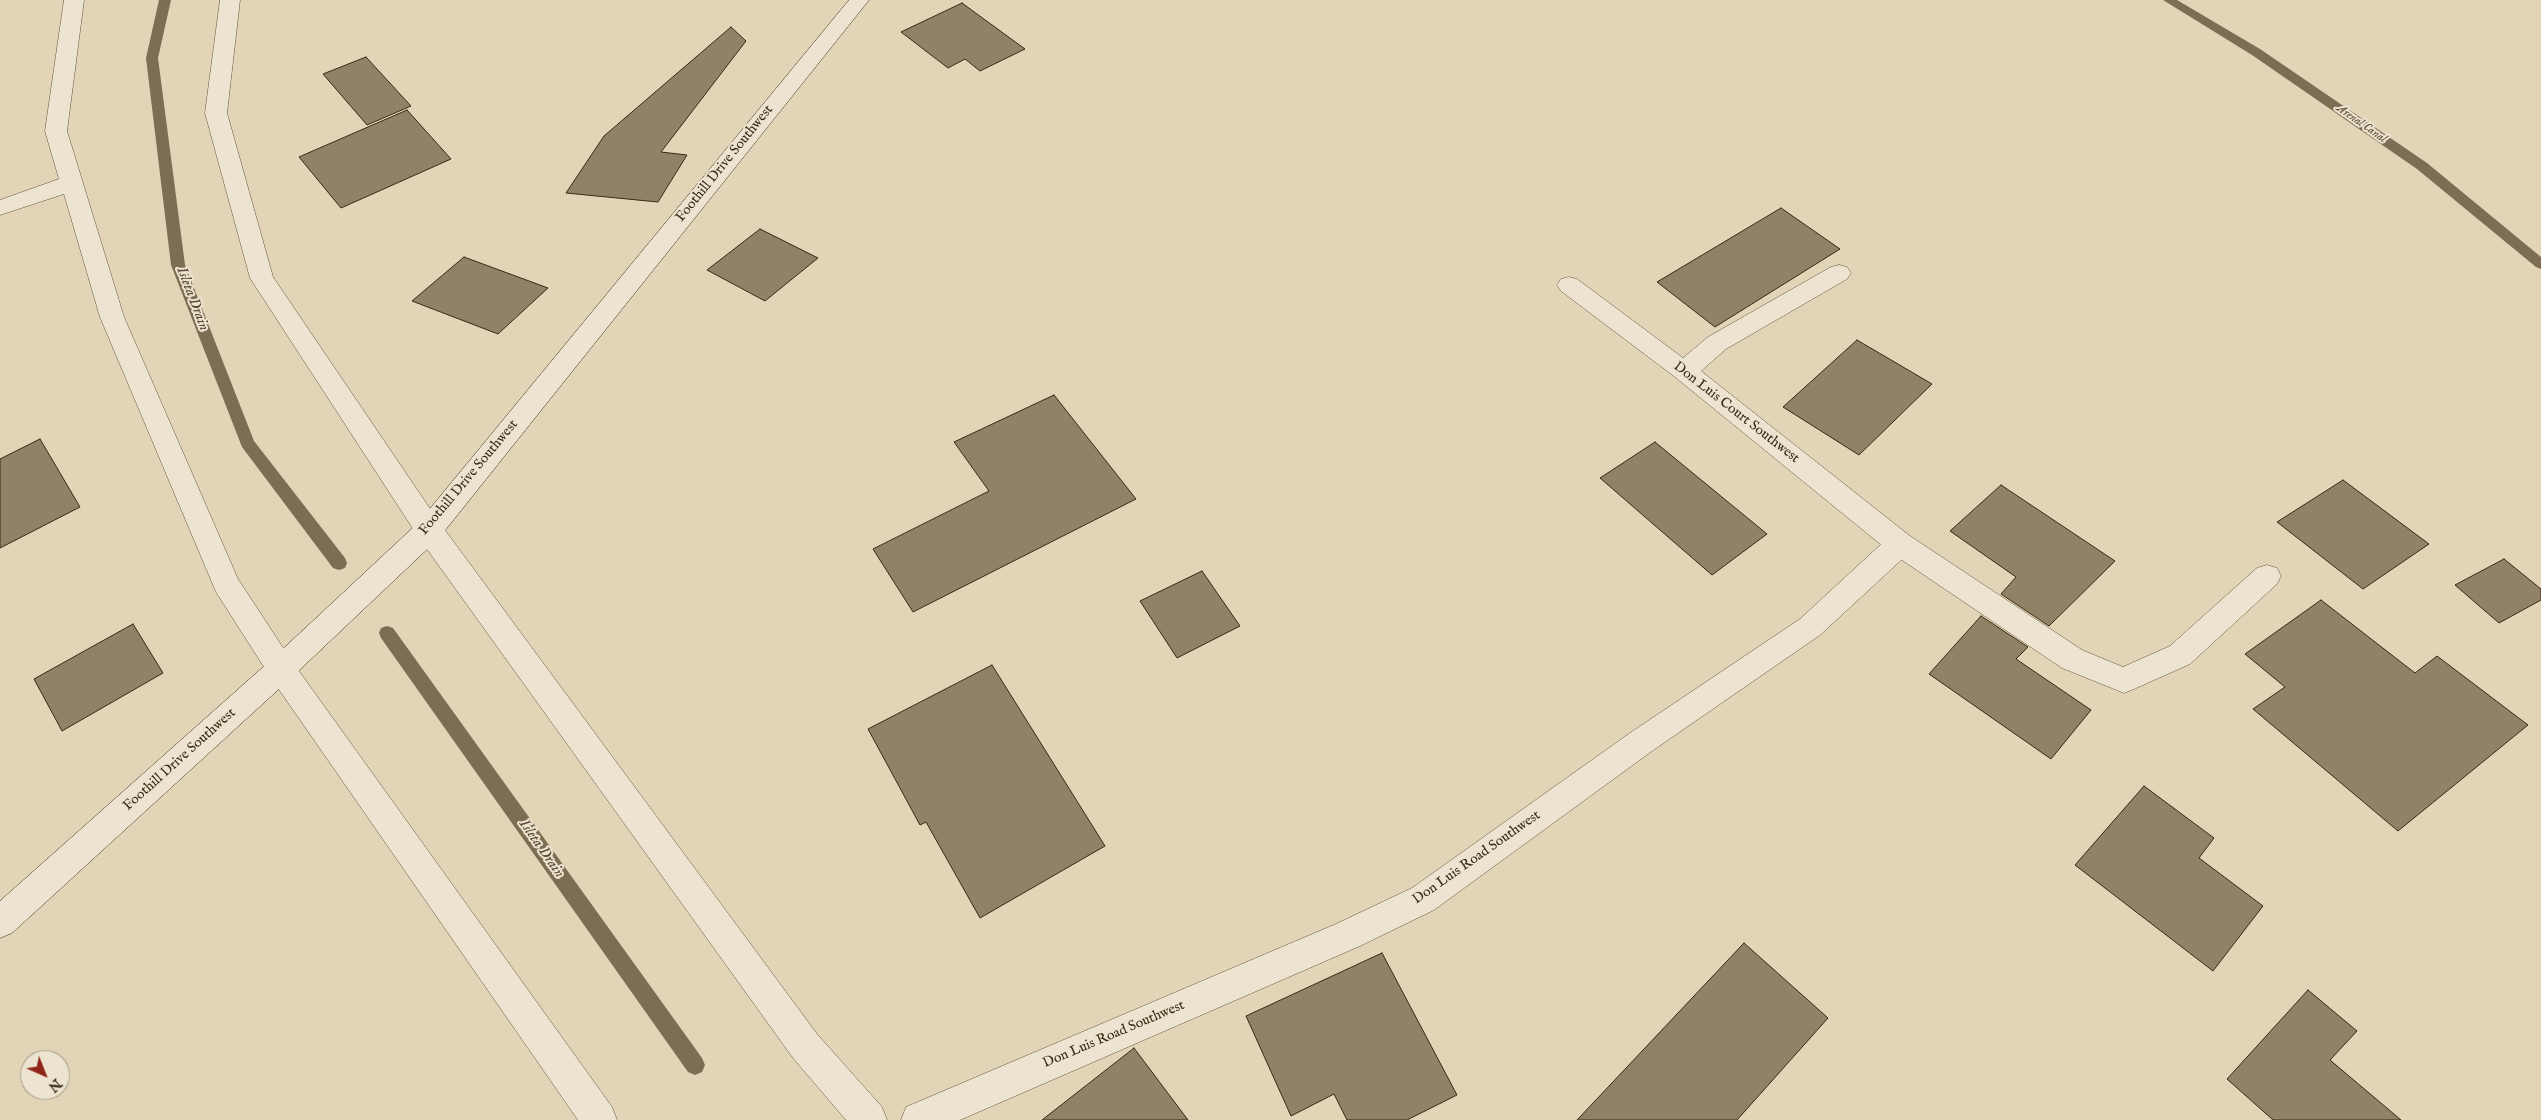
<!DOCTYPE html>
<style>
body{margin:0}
#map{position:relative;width:2541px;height:1120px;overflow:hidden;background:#e1d4b7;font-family:"IM FELL English",serif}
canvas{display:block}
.north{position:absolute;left:20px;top:1050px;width:50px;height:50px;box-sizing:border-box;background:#ece3d0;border:1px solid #a49984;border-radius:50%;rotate:136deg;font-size:14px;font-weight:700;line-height:20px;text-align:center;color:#392911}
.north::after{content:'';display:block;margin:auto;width:18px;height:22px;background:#8f2418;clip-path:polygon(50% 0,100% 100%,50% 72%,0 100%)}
</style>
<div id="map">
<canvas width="2541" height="1120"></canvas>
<div class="north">N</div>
</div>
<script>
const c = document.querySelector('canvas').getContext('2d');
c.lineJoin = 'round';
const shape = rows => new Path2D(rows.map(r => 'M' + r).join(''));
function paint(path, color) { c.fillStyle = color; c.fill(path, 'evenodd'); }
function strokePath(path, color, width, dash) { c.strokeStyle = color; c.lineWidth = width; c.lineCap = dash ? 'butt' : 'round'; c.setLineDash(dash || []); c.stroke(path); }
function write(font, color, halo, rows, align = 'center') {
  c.font = font + ' "IM FELL English",serif'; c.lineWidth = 4; c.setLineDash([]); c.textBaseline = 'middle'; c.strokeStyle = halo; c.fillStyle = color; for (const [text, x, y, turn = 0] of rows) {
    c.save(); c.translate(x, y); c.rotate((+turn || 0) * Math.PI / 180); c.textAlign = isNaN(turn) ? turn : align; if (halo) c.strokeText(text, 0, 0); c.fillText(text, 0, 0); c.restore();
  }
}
const stream = shape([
 [159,0,171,0,158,58,185,265,254,441,345,558,347,563,345,568,339,570,333,568,242,447,171,265,146,58,159,0],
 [2163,0,2177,0,2260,49,2427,163,2541,257,2541,269,2536,267,2417,169,2252,55,2163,0],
 [387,626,393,628,702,1058,705,1065,702,1072,695,1075,688,1072,381,638,379,633,381,628,387,626]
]);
const building = shape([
 [962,3,1025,49,980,71,965,59,948,68,901,32,962,3],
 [731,27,746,41,661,152,687,155,658,202,566,193,604,136,731,27],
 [366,57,411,106,367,125,323,74,366,57],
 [407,110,451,159,341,208,299,157,407,110],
 [1781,208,1840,249,1715,327,1657,282,1781,208],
 [760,229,818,258,765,301,707,270,760,229],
 [464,257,548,288,498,334,412,301,464,257],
 [1857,340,1932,384,1859,455,1783,407,1857,340],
 [1054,395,1136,499,913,612,873,549,989,491,954,442,1054,395],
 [40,439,80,507,0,548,0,459,40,439],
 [1655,442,1767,534,1712,575,1600,478,1655,442],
 [2343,480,2429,544,2363,589,2277,522,2343,480],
 [2001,485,2115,561,2049,626,2001,594,2016,577,1950,531,2001,485],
 [2504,559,2541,589,2541,600,2499,623,2455,585,2504,559],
 [1202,571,1240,626,1177,658,1140,601,1202,571],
 [2321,600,2415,673,2437,656,2528,725,2398,831,2253,709,2285,687,2245,654,2321,600],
 [1981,616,2028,647,2016,659,2091,710,2051,759,1929,674,1981,616],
 [133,624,163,673,62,731,34,679,133,624],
 [992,665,1105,846,980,918,926,822,920,825,868,729,992,665],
 [2144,786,2214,838,2199,858,2263,906,2213,971,2075,865,2144,786],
 [1744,943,1828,1018,1737,1120,1577,1120,1744,943],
 [1382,953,1457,1095,1407,1120,1347,1120,1334,1094,1291,1116,1246,1016,1382,953],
 [2308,990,2357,1031,2330,1060,2401,1120,2273,1120,2227,1079,2308,990],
 [1134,1048,1188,1120,1042,1120,1134,1048]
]);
const lane = shape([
 [64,0,84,0,67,131,124,317,238,579,291,660,612,1107,617,1120,578,1120,271,678,216,592,100,317,64,194,0,215,0,200,59,179,45,131,64,0],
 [220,0,240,0,227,113,273,277,439,522,817,1034,882,1107,887,1120,846,1120,793,1058,419,538,250,278,205,113,220,0],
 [1839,265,1847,267,1851,273,1847,279,1726,349,1701,371,1910,536,2082,650,2123,667,2170,646,2257,568,2267,565,2277,568,2281,576,2277,584,2190,664,2134,689,2124,693,2062,668,1890,552,1675,377,1561,291,1557,285,1561,279,1569,277,1577,279,1683,358,1708,337,1831,267,1839,265]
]);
const street = shape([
 [1900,533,1910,536,1914,544,1910,552,1820,635,1652,751,1434,910,1360,946,960,1120,901,1120,906,1107,1336,924,1412,888,1630,733,1800,619,1890,536,1900,533]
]);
const secondary = shape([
 [849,0,869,0,439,538,291,678,12,933,0,938,0,901,271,660,419,522,849,0]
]);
const farWaternames = [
 ["Arenal Canal",2361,124,35]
];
const streetNames = [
 ["Foothill Drive Southwest",725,164,-51],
 ["Don Luis Court Southwest",1736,413,38],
 ["Foothill Drive Southwest",469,478,-50],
 ["Foothill Drive Southwest",180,760,-42],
 ["Don Luis Road Southwest",1477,858,-35],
 ["Don Luis Road Southwest",1114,1035,-23]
];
const waterNames = [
 ["Isleta Drain",192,299,69],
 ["Isleta Drain",541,849,55]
];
paint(stream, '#7c6d53');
paint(building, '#908267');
strokePath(building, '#392911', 1);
strokePath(lane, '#63543a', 1);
strokePath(street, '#63543a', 1);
strokePath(secondary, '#392911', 1);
paint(lane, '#ece3d0');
paint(street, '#ece3d0');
paint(secondary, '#ece3d0');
write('italic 12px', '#5a4b32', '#ece3d0', farWaternames);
write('14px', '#392911', '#ece3d0', streetNames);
write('italic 15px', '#5a4b32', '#ece3d0', waterNames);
</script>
